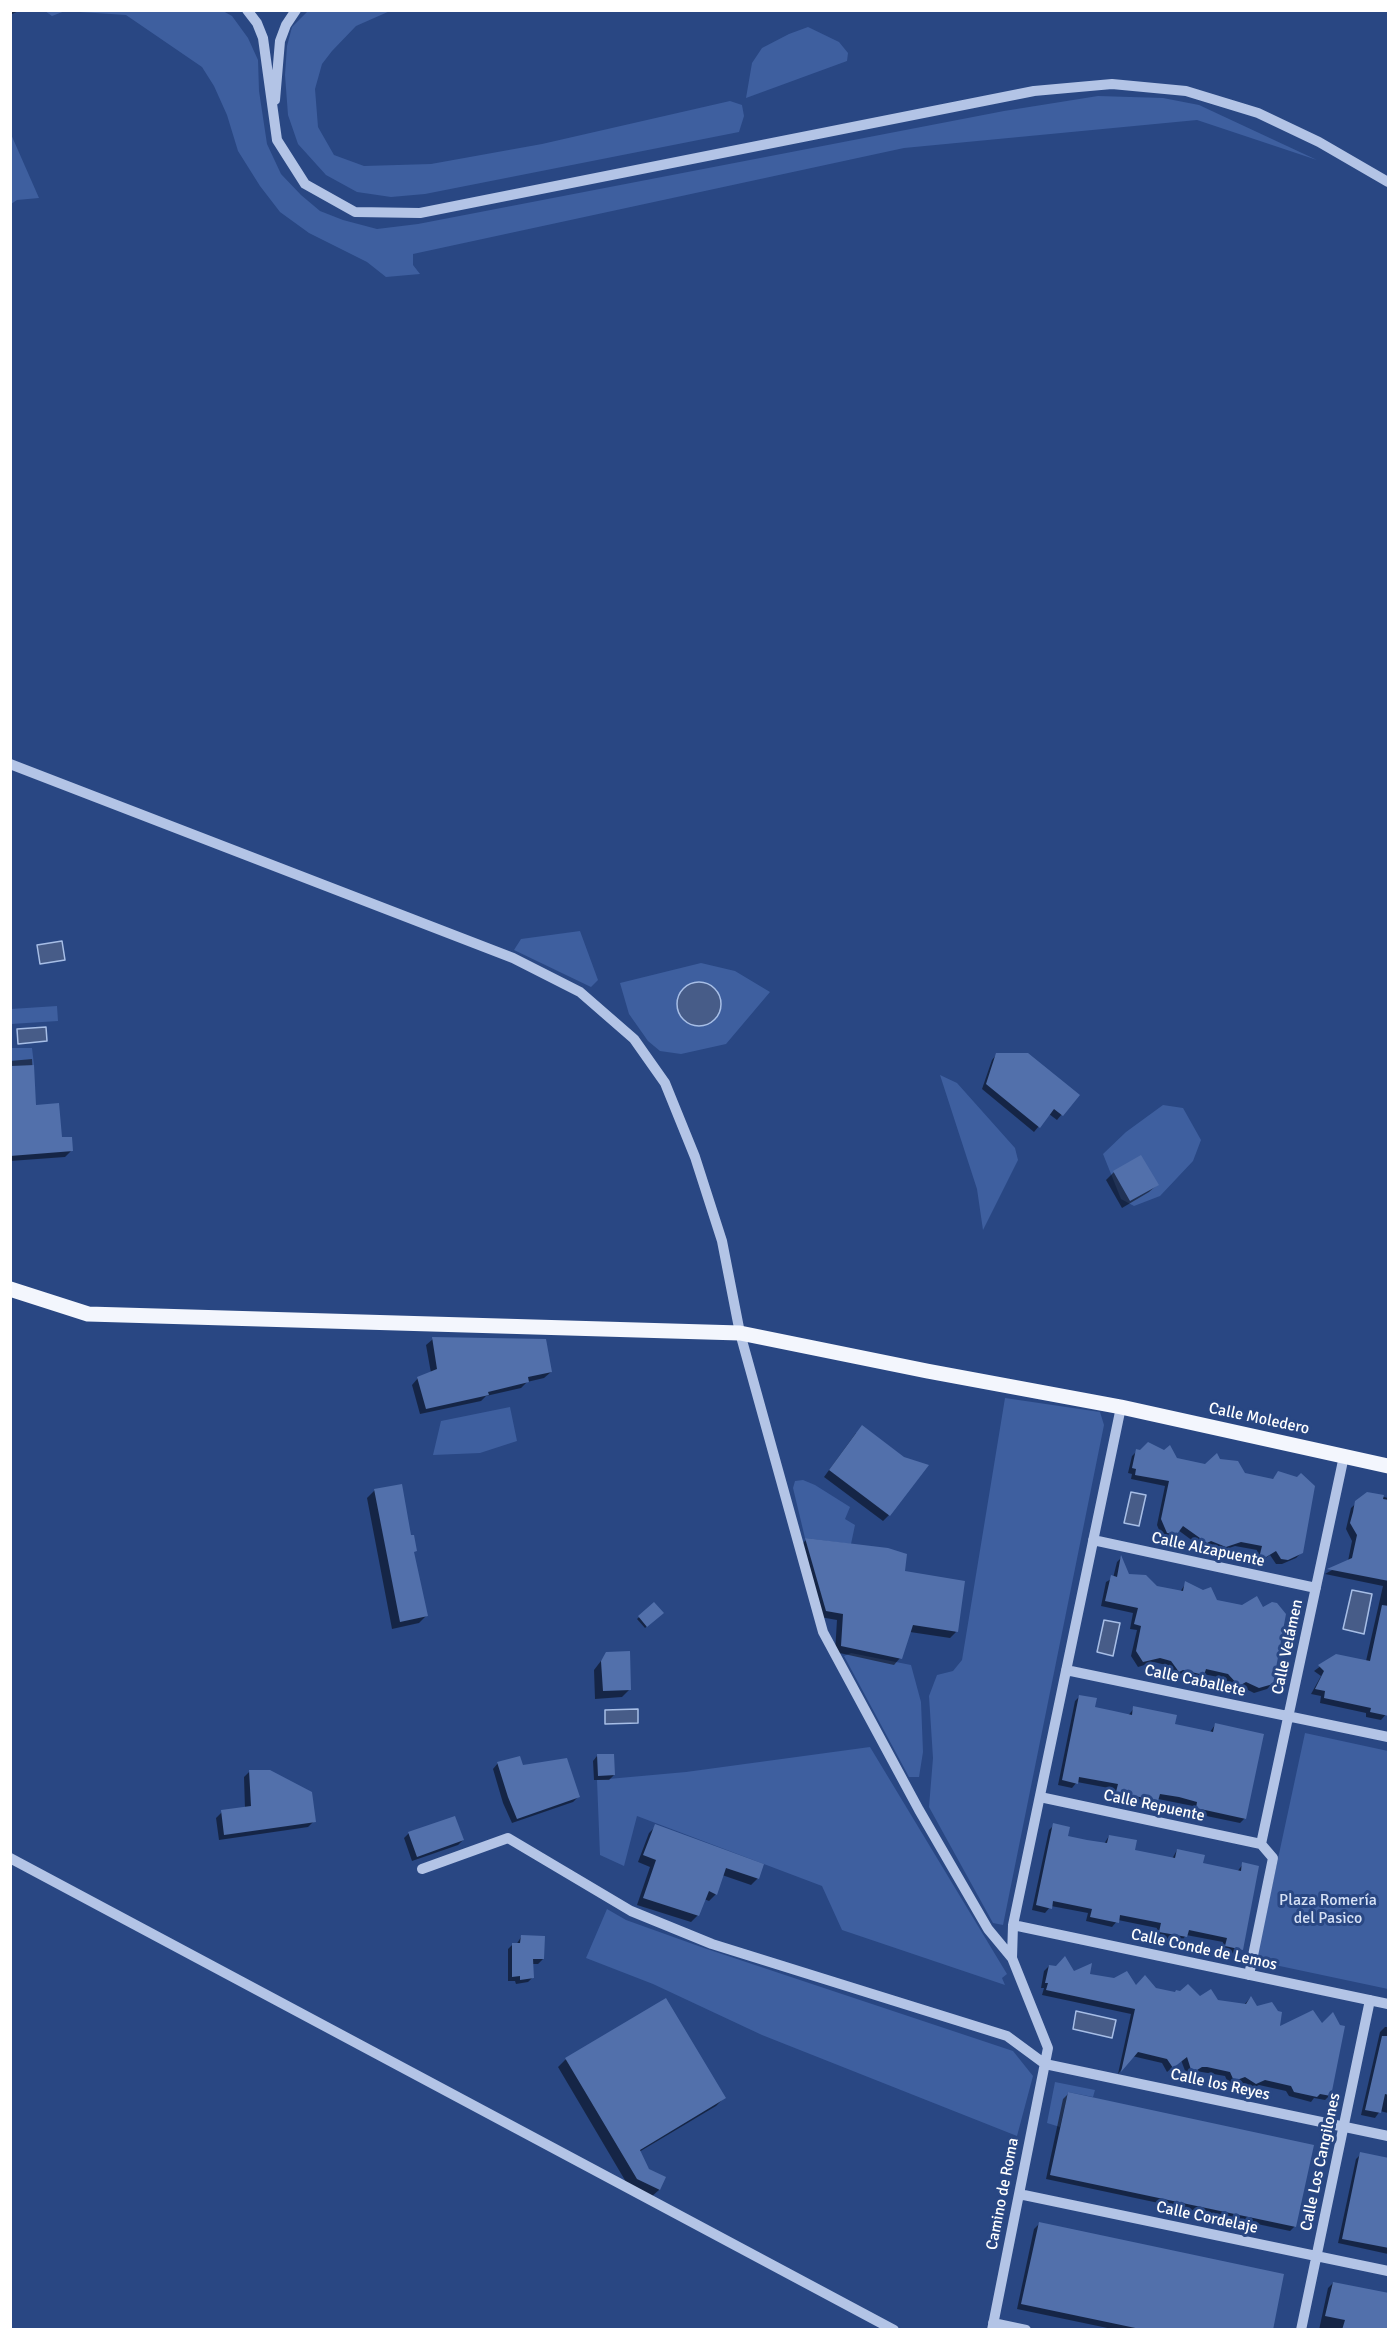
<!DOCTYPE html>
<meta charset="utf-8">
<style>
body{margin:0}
#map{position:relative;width:1399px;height:2340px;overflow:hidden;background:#294783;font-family:Signika,sans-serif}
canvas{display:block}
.frame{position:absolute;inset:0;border:12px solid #fff;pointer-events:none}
</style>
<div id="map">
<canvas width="1399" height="2340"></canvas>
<div class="frame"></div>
</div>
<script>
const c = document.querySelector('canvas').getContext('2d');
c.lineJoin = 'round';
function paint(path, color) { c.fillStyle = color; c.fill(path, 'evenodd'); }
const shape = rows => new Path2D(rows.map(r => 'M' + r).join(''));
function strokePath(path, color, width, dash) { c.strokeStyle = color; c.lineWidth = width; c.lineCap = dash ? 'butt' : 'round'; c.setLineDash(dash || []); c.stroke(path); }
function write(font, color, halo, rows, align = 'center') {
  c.font = font + ' Signika,sans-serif'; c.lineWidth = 6; c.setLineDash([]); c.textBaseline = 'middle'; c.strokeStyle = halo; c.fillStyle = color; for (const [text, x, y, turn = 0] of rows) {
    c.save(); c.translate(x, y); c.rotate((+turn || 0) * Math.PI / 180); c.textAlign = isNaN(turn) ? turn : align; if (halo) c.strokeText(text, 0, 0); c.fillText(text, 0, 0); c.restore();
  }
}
const green = shape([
 [223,11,232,16,248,38,258,60,259,91,267,144,281,174,301,195,320,211,343,220,377,229,418,224,1004,111,1098,96,1163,98,1199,105,1317,160,1197,120,904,148,413,254,413,265,420,274,386,277,367,262,309,233,280,212,260,186,238,151,227,115,214,86,202,67,126,15,65,11,52,16,45,11],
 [308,11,390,11,356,26,332,51,322,64,315,89,318,127,334,155,364,166,431,164,542,144,730,101,742,105,744,116,739,132,425,194,391,197,357,192,326,175,298,144,288,115,285,75,287,46,292,27],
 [808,27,839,42,848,53,847,61,746,98,752,63,762,48,789,34],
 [10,132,39,198,17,200,11,204],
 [580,931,598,980,591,987,514,950,521,939],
 [701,963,735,971,770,992,726,1044,681,1054,660,1051,648,1041,629,1014,620,983],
 [57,1006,58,1021,11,1024,12,1048,32,1048,34,1065,11,1066,11,1009],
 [940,1075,957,1083,1015,1148,1018,1160,983,1230,977,1189],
 [1163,1105,1183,1108,1201,1140,1193,1161,1160,1196,1134,1206,1121,1199,1103,1154,1126,1132],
 [1005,1398,1100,1412,1104,1425,1003,1925,993,1923,929,1807,933,1758,929,1696,937,1675,953,1671,962,1660],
 [510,1407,517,1441,480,1453,433,1455,441,1421],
 [803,1480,815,1485,850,1507,845,1519,855,1525,851,1544,805,1538,793,1488,795,1481],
 [851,1653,911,1665,921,1702,923,1752,919,1777,909,1777,844,1656],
 [1305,1733,1388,1751,1388,1989,1256,1961],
 [870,1747,1007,1974,1002,1978,1005,1985,842,1930,822,1886,637,1816,624,1866,600,1855,597,1780,686,1772],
 [607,1909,626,1920,704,1948,1013,2051,1033,2076,1017,2136,762,2035,653,1984,586,1958],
 [1055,2082,1095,2090,1093,2097,1068,2092,1060,2127,1047,2123]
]);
const water = shape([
 [62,941,65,960,40,964,37,945,62,941],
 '677 1004a22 22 0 1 1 44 0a22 22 0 1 1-44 0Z',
 [46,1027,47,1041,18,1044,17,1029,46,1027],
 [1131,1492,1146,1495,1139,1526,1124,1523,1131,1492],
 [1352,1590,1372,1594,1364,1634,1343,1629,1352,1590],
 [1104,1620,1120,1623,1113,1656,1097,1652,1104,1620],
 [638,1709,638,1723,605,1724,605,1710,638,1709],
 [1076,2011,1116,2020,1112,2038,1073,2029,1076,2011]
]);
const shadow = shape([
 [10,10,21,10,10,15],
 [997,1054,1078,1095,1057,1120,1049,1114,1034,1132,982,1089,992,1060],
 [32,1059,35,1107,71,1151,65,1157,10,1161,10,1061],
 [1114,1172,1157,1185,1149,1192,1122,1208,1106,1180],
 [433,1339,551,1372,544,1378,527,1382,521,1388,486,1396,481,1401,420,1414,412,1385,418,1378,431,1373,426,1345],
 [856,1433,889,1515,883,1521,824,1477],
 [1137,1451,1205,1466,1219,1460,1244,1474,1272,1480,1279,1473,1301,1553,1296,1558,1282,1564,1276,1564,1270,1555,1255,1565,1257,1550,1235,1546,1220,1551,1205,1545,1201,1547,1178,1530,1171,1538,1162,1537,1157,1525,1165,1486,1131,1479,1132,1474,1128,1473,1132,1456],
 [375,1490,413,1553,427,1615,419,1623,392,1629,367,1498],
 [1367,1493,1388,1498,1388,1712,1381,1720,1366,1717,1366,1713,1320,1703,1321,1696,1311,1694,1321,1676,1314,1671,1336,1655,1366,1661,1383,1586,1325,1574,1348,1561,1352,1541,1346,1529,1351,1508],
 [806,1540,903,1573,956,1632,950,1638,910,1632,900,1658,894,1665,835,1652,837,1620,820,1617,800,1546],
 [1121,1558,1128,1575,1156,1587,1180,1592,1186,1583,1216,1601,1272,1684,1267,1689,1254,1693,1240,1686,1234,1690,1223,1678,1203,1674,1198,1680,1177,1674,1173,1676,1166,1665,1154,1662,1138,1667,1131,1656,1137,1630,1130,1629,1133,1613,1101,1606,1106,1582,1113,1578,1117,1562],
 [654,1604,662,1613,645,1628,637,1619],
 [607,1653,630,1689,622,1697,595,1699,594,1670],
 [1080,1696,1093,1709,1128,1716,1134,1708,1173,1725,1210,1732,1215,1725,1245,1818,1240,1823,1192,1813,1193,1806,1158,1799,1152,1805,1112,1796,1114,1789,1077,1782,1072,1788,1058,1785,1075,1701],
 [597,1756,614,1775,609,1780,594,1780,593,1761],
 [498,1763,521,1767,578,1797,573,1802,512,1823,503,1803,493,1769],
 [250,1771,314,1821,308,1827,219,1840,216,1818,222,1812,245,1809,244,1777],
 [1054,1825,1067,1837,1104,1844,1109,1836,1134,1851,1172,1859,1177,1850,1201,1864,1237,1872,1243,1864,1241,1949,1237,1954,1221,1951,1223,1942,1186,1935,1181,1942,1155,1936,1157,1928,1118,1920,1112,1927,1086,1921,1088,1913,1051,1906,1045,1913,1032,1910,1049,1830],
 [656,1826,758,1878,751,1885,722,1875,716,1894,709,1901,704,1899,698,1915,691,1922,637,1905,650,1867,638,1862,649,1833],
 [409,1833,463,1840,458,1845,412,1861,404,1838],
 [521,1937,543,1959,538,1964,532,1964,533,1977,528,1982,516,1984,515,1981,508,1981,508,1949,513,1944,516,1945],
 [1049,1966,1135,1987,1218,2002,1244,2005,1250,1998,1256,2007,1278,2028,1330,2095,1325,2100,1314,2098,1311,2102,1289,2096,1286,2091,1259,2085,1250,2089,1240,2081,1229,2085,1225,2076,1196,2071,1187,2076,1181,2060,1167,2072,1162,2063,1132,2056,1118,2074,1131,2014,1042,1995,1044,1988,1041,1988,1044,1971],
 [665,2000,724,2098,716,2106,639,2152,648,2170,664,2178,659,2190,651,2197,629,2187,558,2067,565,2060],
 [1385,2027,1388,2027,1388,2113,1380,2111,1375,2118,1361,2115,1380,2032],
 [1068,2094,1295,2226,1290,2231,1046,2179,1063,2099],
 [1361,2154,1388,2159,1388,2254,1338,2243,1356,2159],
 [1039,2224,1272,2330,1117,2330,1017,2309,1034,2229],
 [1333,2283,1388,2330,1319,2330,1328,2288]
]);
const building = shape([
 [996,1053,1028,1053,1080,1095,1063,1116,1054,1109,1040,1128,986,1084],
 [34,1065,36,1105,59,1103,62,1137,72,1137,73,1151,10,1156,10,1066],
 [1141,1155,1159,1185,1130,1201,1113,1171],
 [432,1337,546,1339,552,1372,528,1377,529,1382,488,1392,489,1395,426,1409,417,1377,437,1369],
 [862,1425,904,1457,929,1465,890,1516,829,1470],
 [1148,1442,1164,1450,1170,1445,1177,1458,1205,1464,1217,1453,1220,1459,1238,1461,1245,1473,1273,1479,1278,1471,1297,1477,1301,1473,1315,1486,1303,1553,1288,1560,1281,1559,1276,1551,1258,1562,1262,1546,1241,1542,1226,1547,1211,1541,1207,1543,1183,1526,1177,1534,1167,1533,1161,1519,1169,1481,1135,1475,1136,1469,1132,1468,1136,1449,1140,1450],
 [402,1484,411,1535,414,1535,417,1551,414,1552,428,1616,400,1622,374,1489],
 [1367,1492,1384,1495,1383,1499,1389,1500,1389,1581,1327,1569,1352,1558,1357,1535,1350,1523,1353,1512,1355,1501],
 [805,1538,888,1548,907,1554,905,1571,965,1581,958,1632,913,1625,902,1659,841,1646,843,1614,826,1611],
 [1121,1555,1129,1574,1146,1575,1157,1586,1183,1591,1185,1581,1203,1590,1211,1587,1217,1600,1242,1605,1257,1596,1263,1607,1272,1602,1277,1603,1286,1614,1273,1684,1259,1688,1246,1682,1239,1686,1228,1674,1206,1669,1204,1675,1183,1670,1179,1672,1171,1661,1160,1658,1143,1662,1136,1651,1141,1626,1134,1624,1138,1608,1105,1601,1111,1575,1117,1577],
 [654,1602,664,1613,647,1627,638,1616],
 [1382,1605,1389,1606,1389,1716,1370,1712,1371,1708,1324,1698,1325,1691,1315,1689,1324,1671,1318,1665,1336,1654,1370,1661],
 [630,1651,631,1690,603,1691,601,1661,606,1652],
 [1079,1695,1097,1698,1095,1707,1114,1711,1132,1715,1133,1706,1177,1715,1175,1724,1213,1732,1215,1723,1264,1734,1246,1819,1196,1808,1197,1802,1179,1797,1160,1794,1158,1801,1116,1792,1118,1784,1079,1777,1078,1784,1062,1780],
 [597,1754,614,1754,615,1775,598,1776],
 [520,1756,523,1765,567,1758,580,1797,517,1819,508,1797,497,1762],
 [249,1770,270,1770,312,1792,316,1822,224,1835,221,1810,251,1806],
 [455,1816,464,1840,417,1857,408,1832],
 [1053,1823,1070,1827,1068,1836,1087,1840,1107,1843,1109,1835,1137,1840,1135,1850,1175,1858,1177,1849,1205,1855,1203,1863,1241,1871,1242,1862,1259,1866,1243,1950,1225,1946,1227,1938,1189,1930,1187,1937,1159,1932,1161,1923,1120,1915,1119,1923,1090,1917,1092,1909,1053,1901,1052,1909,1036,1905],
 [655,1824,764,1864,759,1879,726,1868,717,1895,709,1891,699,1916,643,1898,656,1860,643,1855],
 [521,1935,545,1936,544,1959,533,1959,534,1978,520,1980,520,1976,512,1977,512,1943,520,1943],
 [1065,1956,1074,1971,1092,1963,1090,1974,1114,1978,1127,1971,1136,1985,1145,1975,1156,1988,1175,1992,1176,1990,1180,1991,1188,1984,1200,1996,1211,1989,1218,2000,1246,2004,1251,1996,1257,2006,1272,2002,1278,2011,1282,2012,1280,2026,1313,2010,1322,2023,1333,2012,1340,2025,1345,2026,1331,2096,1320,2094,1317,2097,1294,2092,1291,2086,1265,2080,1256,2084,1245,2077,1234,2081,1230,2072,1207,2067,1202,2067,1192,2073,1187,2057,1173,2068,1167,2059,1138,2052,1121,2072,1135,2009,1046,1990,1048,1983,1045,1983,1049,1965,1056,1966],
 [666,1998,726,2098,640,2150,649,2169,666,2177,660,2190,637,2179,565,2058],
 [1382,2036,1389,2036,1389,2095,1385,2094,1381,2113,1365,2110],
 [1068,2092,1314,2145,1296,2227,1050,2175],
 [1360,2152,1389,2158,1389,2248,1342,2239],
 [1039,2222,1284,2274,1273,2330,1145,2330,1021,2304],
 [1333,2282,1389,2293,1389,2330,1342,2330,1345,2320,1325,2316]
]);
const minor = shape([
 [247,10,257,23,263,38,277,140,305,184,355,212,420,213,1034,91,1112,84,1186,91,1258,113,1319,142,1388,182],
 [275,100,280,41,286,25,296,10],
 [10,764,513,958,580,992,634,1039,665,1083,695,1157,722,1241,740,1333,823,1632,919,1810,988,1929,1012,1958],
 [1093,1540,1316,1588],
 [1066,1670,1388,1737],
 [1040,1797,1261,1844],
 [1261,1844,1344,1456],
 [10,1858,894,2330],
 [422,1869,508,1838,631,1911,712,1944,1007,2036,1045,2064,1388,2136],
 [1013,1925,1388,2004],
 [1249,1975,1273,1858,1261,1844],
 [1019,2194,1388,2271],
 [993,2323,1026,2330],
 [992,2330,1048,2048,1012,1958,1013,1925,1121,1407],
 [1301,2330,1370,2000]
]);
const major = shape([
 [10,1289,88,1314,740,1333,927,1371,1121,1407,1388,1466]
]);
const streetNames = [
 ["Calle Moledero",1259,1419,12],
 ["Calle Alzapuente",1208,1550,12],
 ["Calle Velámen",1288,1647,-78],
 ["Calle Caballete",1195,1681,12],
 ["Calle Repuente",1154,1806,12],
 ["Calle Conde de Lemos",1204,1950,12],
 ["Calle los Reyes",1220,2085,12],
 ["Calle Los Cangilones",1321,2162,-78],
 ["Camino de Roma",1003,2194,-79],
 ["Calle Cordelaje",1207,2218,12]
];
const parkNames = [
 ["Plaza Romería",1328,1901],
 ["del Pasico",1328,1919]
];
paint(green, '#3e5f9f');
paint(water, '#475c88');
strokePath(water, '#a7bee6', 1.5);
paint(shadow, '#0007');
paint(building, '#5270ab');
strokePath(minor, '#b3c4e6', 10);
strokePath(major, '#f3f6fd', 15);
write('16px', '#fff', '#294783', streetNames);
write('16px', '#d6e1f5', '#294783', parkNames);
</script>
